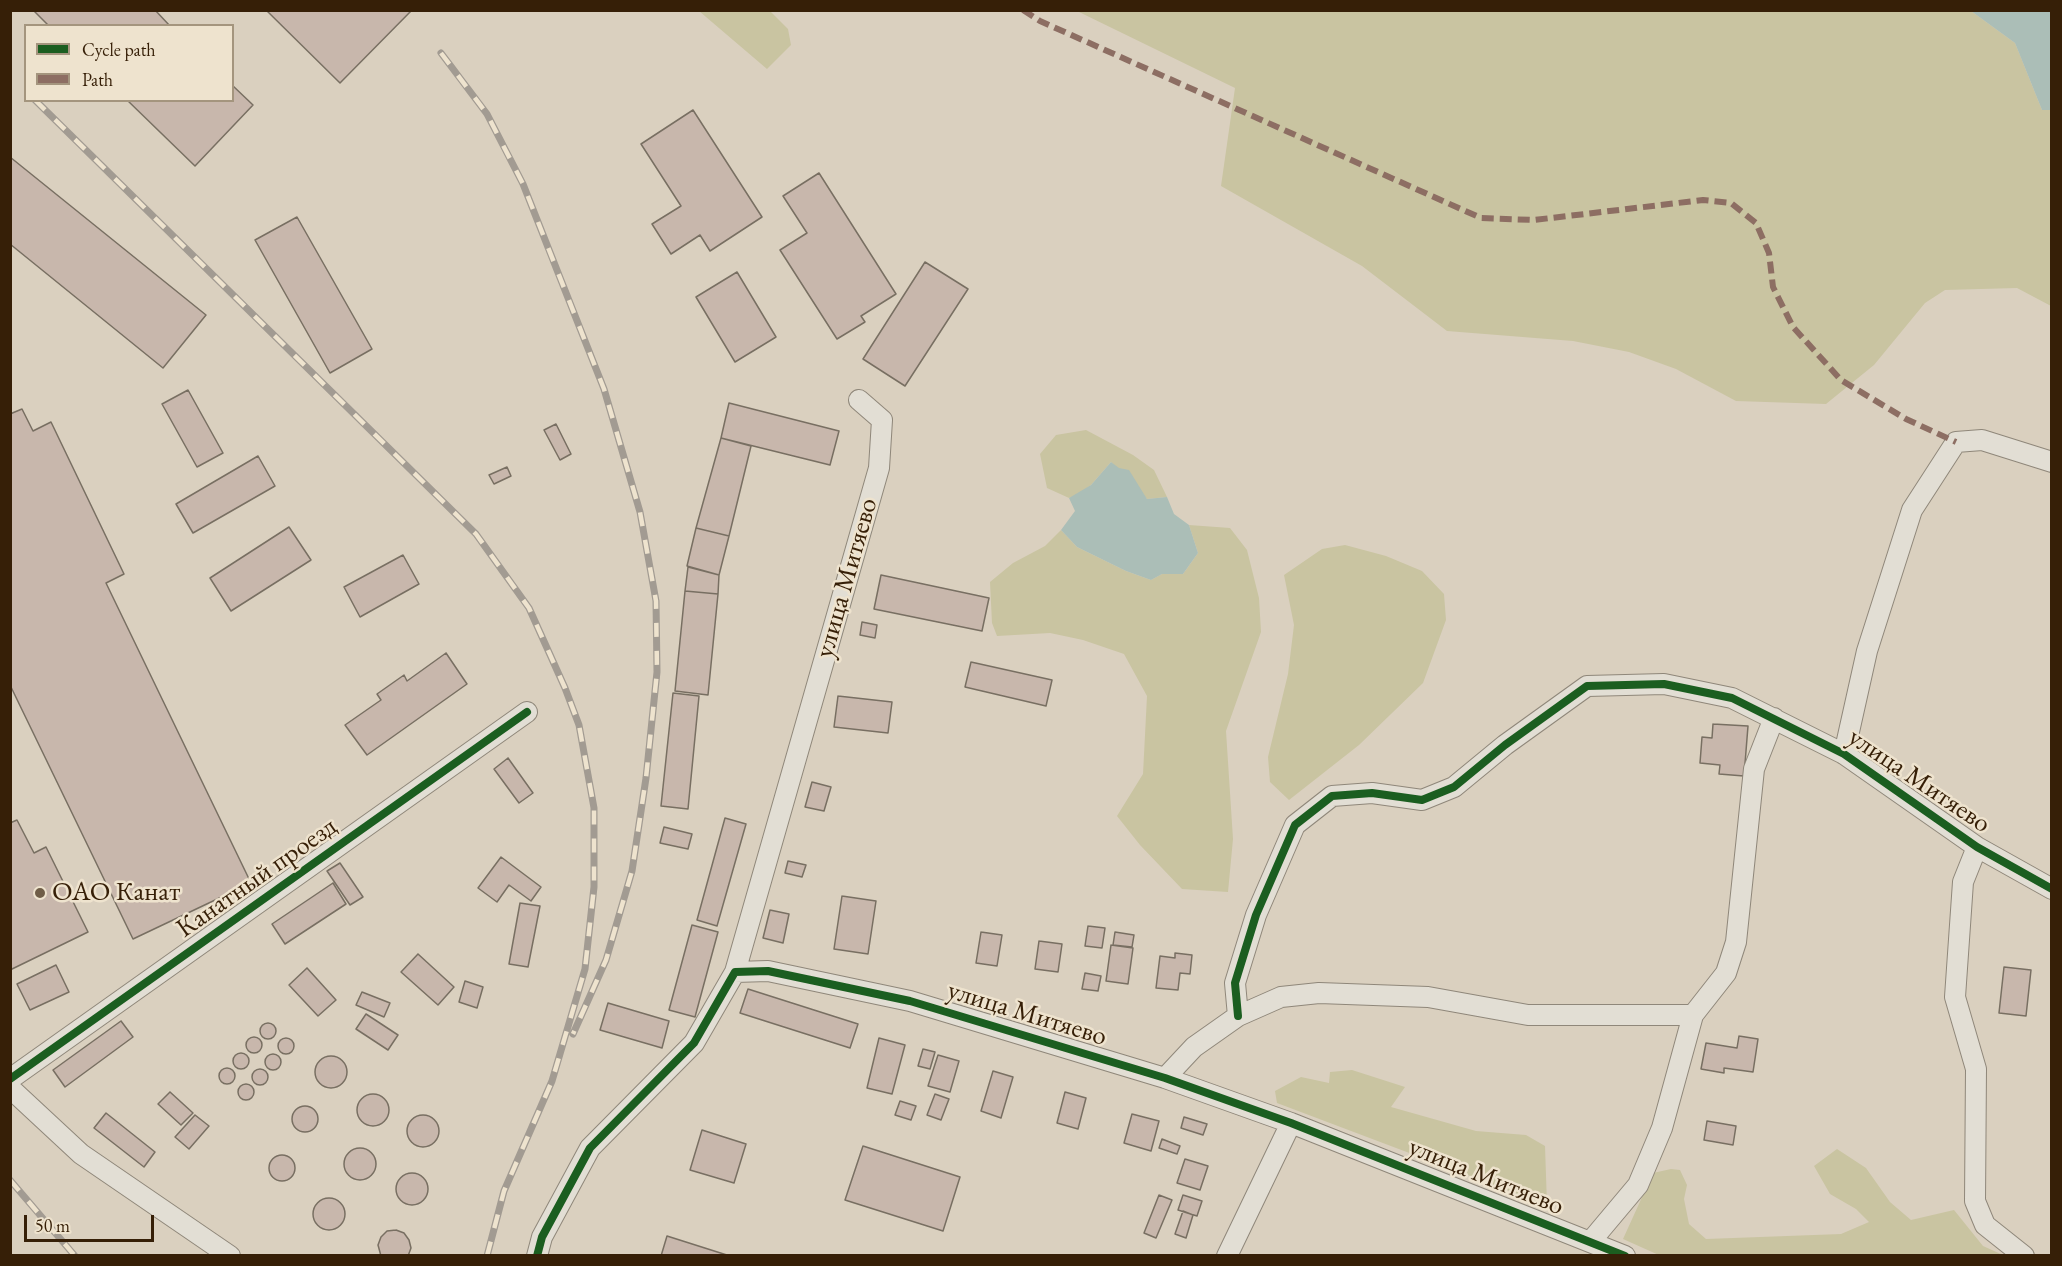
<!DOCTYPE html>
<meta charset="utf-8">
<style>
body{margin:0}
#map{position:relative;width:2062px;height:1266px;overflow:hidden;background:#dad0bf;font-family:"EB Garamond",serif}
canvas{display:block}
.frame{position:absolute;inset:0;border:12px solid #361f07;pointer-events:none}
.legend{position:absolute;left:24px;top:24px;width:210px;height:78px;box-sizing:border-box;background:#eee3ce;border:2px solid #a4957e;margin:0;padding:8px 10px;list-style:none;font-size:18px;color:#361f07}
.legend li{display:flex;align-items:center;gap:12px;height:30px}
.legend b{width:30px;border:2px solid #a4957e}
.scale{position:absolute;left:24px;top:1215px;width:130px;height:27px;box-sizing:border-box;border:3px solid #361f07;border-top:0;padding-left:8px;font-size:18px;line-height:21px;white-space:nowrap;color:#361f07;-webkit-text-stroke:4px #eee3ce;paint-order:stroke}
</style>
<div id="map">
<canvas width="2062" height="1266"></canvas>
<div class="frame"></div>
<ul class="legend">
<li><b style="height:8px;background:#1b5e20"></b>Cycle path</li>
<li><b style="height:8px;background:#8d6e63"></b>Path</li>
</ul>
<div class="scale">50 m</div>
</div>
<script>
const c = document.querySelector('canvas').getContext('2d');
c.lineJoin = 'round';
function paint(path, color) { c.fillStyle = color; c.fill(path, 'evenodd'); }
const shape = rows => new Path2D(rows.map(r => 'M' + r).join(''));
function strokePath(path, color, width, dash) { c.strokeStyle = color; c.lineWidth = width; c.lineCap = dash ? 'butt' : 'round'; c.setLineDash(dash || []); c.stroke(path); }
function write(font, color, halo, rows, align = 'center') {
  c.font = font + ' "EB Garamond",serif'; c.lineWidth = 5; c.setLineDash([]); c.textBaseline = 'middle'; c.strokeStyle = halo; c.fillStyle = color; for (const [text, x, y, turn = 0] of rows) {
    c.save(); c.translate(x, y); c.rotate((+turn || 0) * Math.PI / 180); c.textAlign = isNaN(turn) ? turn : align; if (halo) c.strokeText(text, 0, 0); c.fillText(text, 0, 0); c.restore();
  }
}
const green = shape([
 [699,11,770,11,788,29,791,45,767,69],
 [1077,11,1971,11,2015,43,2042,110,2051,110,2051,306,2017,288,1945,290,1925,303,1874,365,1826,404,1736,401,1676,369,1629,352,1573,341,1447,331,1362,266,1221,186,1235,88],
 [1086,430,1133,455,1154,470,1167,497,1147,499,1111,462,1091,485,1078,495,1069,498,1047,488,1040,454,1056,435],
 [1189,525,1230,528,1247,550,1259,598,1261,632,1226,731,1233,839,1228,892,1182,889,1140,845,1117,816,1143,774,1147,696,1124,654,1083,640,1050,633,997,636,992,623,990,582,1013,563,1045,546,1061,530,1077,547,1126,571,1151,580,1162,574,1183,574,1198,553],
 [1345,545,1386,556,1422,571,1444,594,1446,620,1423,683,1359,745,1289,800,1270,782,1268,757,1288,674,1294,625,1284,575,1322,549],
 [1352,1070,1405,1087,1391,1107,1476,1131,1526,1135,1545,1146,1547,1205,1277,1103,1275,1091,1301,1077,1329,1083,1330,1072],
 [1837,1149,1866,1168,1890,1202,1911,1220,1954,1210,1983,1246,2003,1255,1661,1256,1623,1239,1653,1173,1671,1169,1680,1170,1687,1185,1684,1199,1689,1224,1706,1239,1841,1234,1869,1222,1856,1209,1830,1194,1814,1166]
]);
const water = shape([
 [1971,11,2051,11,2051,110,2042,110,2015,43],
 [1111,462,1119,468,1129,470,1147,499,1167,497,1174,514,1189,525,1198,553,1183,574,1162,574,1151,580,1126,571,1077,547,1061,530,1075,511,1069,498,1091,485]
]);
const building = shape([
 [33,10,155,10,170,26,49,26,33,10],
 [266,10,412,10,340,83,266,10],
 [232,85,253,105,195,166,127,100,232,100,232,85],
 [693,110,762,217,710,251,700,235,671,254,652,224,681,206,641,144,693,110],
 [10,157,206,315,163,368,10,244,10,157],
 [819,173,896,294,861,316,865,322,837,339,780,250,807,233,783,196,819,173],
 [297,217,372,349,330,373,255,240,297,217],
 [925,262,968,289,905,386,863,359,925,262],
 [737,272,776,337,735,362,696,297,737,272],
 [188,390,223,453,197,467,162,404,188,390],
 [729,403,839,431,830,465,721,438,729,403],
 [22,409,33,431,51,422,124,574,106,583,251,883,133,939,10,685,10,414,22,409],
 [556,424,571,454,560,460,544,430,556,424],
 [721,438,751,446,729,536,696,528,721,438],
 [258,456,275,486,193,533,176,504,258,456],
 [507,467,511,476,494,484,489,475,507,467],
 [289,527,311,560,231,611,210,578,289,527],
 [696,528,729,536,719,575,687,566,696,528],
 [403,555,419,584,360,617,344,587,403,555],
 [688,567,719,575,718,594,685,591,688,567],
 [881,575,989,598,982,631,874,609,881,575],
 [685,591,718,594,708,695,675,691,685,591],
 [862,622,877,625,875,638,860,635,862,622],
 [446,653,467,684,367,755,345,725,381,700,377,694,404,675,407,681,446,653],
 [971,662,1052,680,1046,706,965,687,971,662],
 [673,693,699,696,688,809,661,806,673,693],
 [838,696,892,702,888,733,834,727,838,696],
 [1713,724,1748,726,1744,776,1719,774,1720,765,1700,763,1702,737,1712,738,1713,724],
 [508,758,533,793,519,803,494,769,508,758],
 [812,782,831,787,824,811,805,807,812,782],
 [725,818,746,824,717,926,697,920,725,818],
 [17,820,34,853,46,847,88,932,10,970,10,823,17,820],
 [664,827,692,834,688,849,660,843,664,827],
 [501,857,541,887,531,901,509,885,497,902,478,888,501,857],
 [788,861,806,865,802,877,785,873,788,861],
 [340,863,363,897,350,905,327,871,340,863],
 [333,883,346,904,285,944,272,924,333,883],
 [842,896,876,901,868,954,834,949,842,896],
 [520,903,540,906,528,967,509,964,520,903],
 [770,910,789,914,783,943,763,938,770,910],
 [692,925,718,932,695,1017,669,1010,692,925],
 [1088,926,1105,928,1102,948,1085,946,1088,926],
 [981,932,1002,935,997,966,976,963,981,932],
 [1115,932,1134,935,1132,947,1113,945,1115,932],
 [1039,941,1062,944,1058,972,1035,969,1039,941],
 [1111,945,1133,948,1128,984,1106,981,1111,945],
 [1175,953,1192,955,1190,974,1180,973,1178,990,1156,988,1160,956,1175,958,1175,953],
 [418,954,454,987,438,1005,401,972,418,954],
 [56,965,69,992,30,1010,17,984,56,965],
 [2004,967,2031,970,2026,1016,1999,1013,2004,967],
 [307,968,336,1000,318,1016,289,985,307,968],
 [1085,973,1101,976,1098,991,1082,989,1085,973],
 [465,981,483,987,477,1008,459,1002,465,981],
 [748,989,858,1024,850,1048,740,1013,748,989],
 [362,992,390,1003,384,1017,356,1005,362,992],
 [608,1003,669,1021,662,1048,600,1030,608,1003],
 [366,1014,398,1035,388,1050,356,1029,366,1014],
 [121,1021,133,1037,65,1087,53,1070,121,1021],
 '260 1031a8 8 0 1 1 16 0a8 8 0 1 1-16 0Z',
 [1739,1036,1758,1039,1753,1072,1724,1068,1724,1073,1701,1069,1706,1043,1737,1048,1739,1036],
 '246 1045a8 8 0 1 1 16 0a8 8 0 1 1-16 0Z',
 '278 1046a8 8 0 1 1 16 0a8 8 0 1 1-16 0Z',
 [879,1038,905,1045,892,1094,867,1088,879,1038],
 [923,1049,935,1052,930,1069,918,1066,923,1049],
 '233 1061a8 8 0 1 1 16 0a8 8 0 1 1-16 0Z',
 '265 1062a8 8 0 1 1 16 0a8 8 0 1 1-16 0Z',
 [938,1055,959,1061,950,1092,928,1086,938,1055],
 '315 1072a16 16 0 1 1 32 0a16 16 0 1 1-32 0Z',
 '219 1076a8 8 0 1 1 16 0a8 8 0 1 1-16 0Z',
 '252 1077a8 8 0 1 1 16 0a8 8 0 1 1-16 0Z',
 [993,1071,1013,1077,1001,1118,981,1111,993,1071],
 '238 1092a8 8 0 1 1 16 0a8 8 0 1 1-16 0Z',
 [170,1092,193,1113,181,1125,158,1104,170,1092],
 [1065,1092,1086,1098,1078,1129,1057,1123,1065,1092],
 '357 1110a16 16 0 1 1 32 0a16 16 0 1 1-32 0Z',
 [935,1094,949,1099,941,1120,927,1115,935,1094],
 [900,1101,916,1106,911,1120,895,1115,900,1101],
 '292 1119a13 13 0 1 1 26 0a13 13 0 1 1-26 0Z',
 [106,1113,155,1152,144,1167,94,1128,106,1113],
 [1132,1114,1159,1121,1151,1151,1124,1143,1132,1114],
 '407 1131a16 16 0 1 1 32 0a16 16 0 1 1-32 0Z',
 [195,1115,209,1126,189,1149,175,1137,195,1115],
 [1184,1117,1207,1124,1203,1135,1181,1128,1184,1117],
 [1707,1121,1736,1126,1733,1145,1704,1140,1707,1121],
 [702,1130,746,1144,734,1183,690,1170,702,1130],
 [1162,1139,1180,1146,1177,1154,1159,1148,1162,1139],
 [863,1146,960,1177,943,1231,845,1200,863,1146],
 '344 1164a16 16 0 1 1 32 0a16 16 0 1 1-32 0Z',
 '269 1168a13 13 0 1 1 26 0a13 13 0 1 1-26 0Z',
 [1185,1159,1208,1166,1200,1190,1177,1183,1185,1159],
 '396 1189a16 16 0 1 1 32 0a16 16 0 1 1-32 0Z',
 [1159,1195,1172,1200,1156,1238,1144,1233,1159,1195],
 [1183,1195,1202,1201,1197,1216,1178,1210,1183,1195],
 '313 1214a16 16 0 1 1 32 0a16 16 0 1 1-32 0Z',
 [1183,1211,1193,1215,1186,1238,1175,1234,1183,1211],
 [396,1230,404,1233,409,1240,411,1248,408,1256,381,1256,378,1245,381,1237,387,1231,396,1230],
 [667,1236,730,1256,661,1256,667,1236]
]);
const minor = shape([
 [1844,754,1867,651,1912,510,1956,442,1982,440,2052,462],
 [1977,847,1963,882,1955,997,1976,1069,1975,1201,1985,1225,2024,1256],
 [735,972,879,468,882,420,859,400],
 [1238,1016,1235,983,1256,915,1295,825,1332,796,1372,793,1422,800,1454,787,1505,745,1587,686,1664,684,1732,698,1844,754,1977,847,2052,889],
 [1165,1078,1194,1047,1238,1016,1281,997,1319,993,1428,997,1528,1015,1693,1015],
 [10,1079,527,712],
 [10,1088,81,1154,230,1256],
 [1591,1241,1638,1185,1662,1128,1693,1015,1726,973,1736,942,1754,769,1774,718],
 [537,1256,542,1237,590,1148,694,1043,735,972,768,971,910,1001,1165,1078,1291,1123,1625,1256],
 [1227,1256,1291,1123]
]);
const rail = shape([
 [441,53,487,114,523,184,604,389,640,512,656,601,657,672,646,778,632,871,606,960,573,1034],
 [35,100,476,534,529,608,565,688,579,725,594,808,594,887,585,969,552,1081,504,1191,487,1256],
 [10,1180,75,1256]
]);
const quiet = shape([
 [1023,10,1040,21,1481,218,1534,220,1703,200,1731,203,1756,223,1769,253,1773,287,1793,327,1841,380,1906,419,1956,442]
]);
const cycleway = shape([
 [1238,1016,1235,983,1256,915,1295,825,1332,796,1372,793,1422,800,1454,787,1505,745,1587,686,1664,684,1732,698,1844,754,1977,847,2052,889],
 [10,1079,527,712],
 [537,1256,542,1237,590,1148,694,1043,735,972,768,971,910,1001,1165,1078,1291,1123,1625,1256]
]);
const markers = [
 [40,893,6,"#6f5d47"]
];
const streetNames = [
 ["улица Митяево",847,578,-74],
 ["улица Митяево",1919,781,34],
 ["Канатный проезд",257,878,-35],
 ["улица Митяево",1027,1014,17],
 ["улица Митяево",1486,1177,22]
];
const poiNames = [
 ["ОАО Канат",52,893]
];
paint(green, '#c9c4a1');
paint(water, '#abbeb7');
paint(building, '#c8b7ac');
strokePath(building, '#786f62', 1.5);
strokePath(minor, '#8f877a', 22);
strokePath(minor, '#e2ded4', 20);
strokePath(rail, '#a29b92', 7);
strokePath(rail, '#eee3ce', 4.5, [14]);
strokePath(quiet, '#8d6e63', 6, [12, 6]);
strokePath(cycleway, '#1b5e20', 8);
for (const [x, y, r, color] of markers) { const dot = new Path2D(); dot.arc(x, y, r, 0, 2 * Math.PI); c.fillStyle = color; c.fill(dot); strokePath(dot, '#eee3ce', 2); }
write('27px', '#361f07', '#eee3ce', streetNames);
write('27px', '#361f07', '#eee3ce', poiNames, 'left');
</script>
